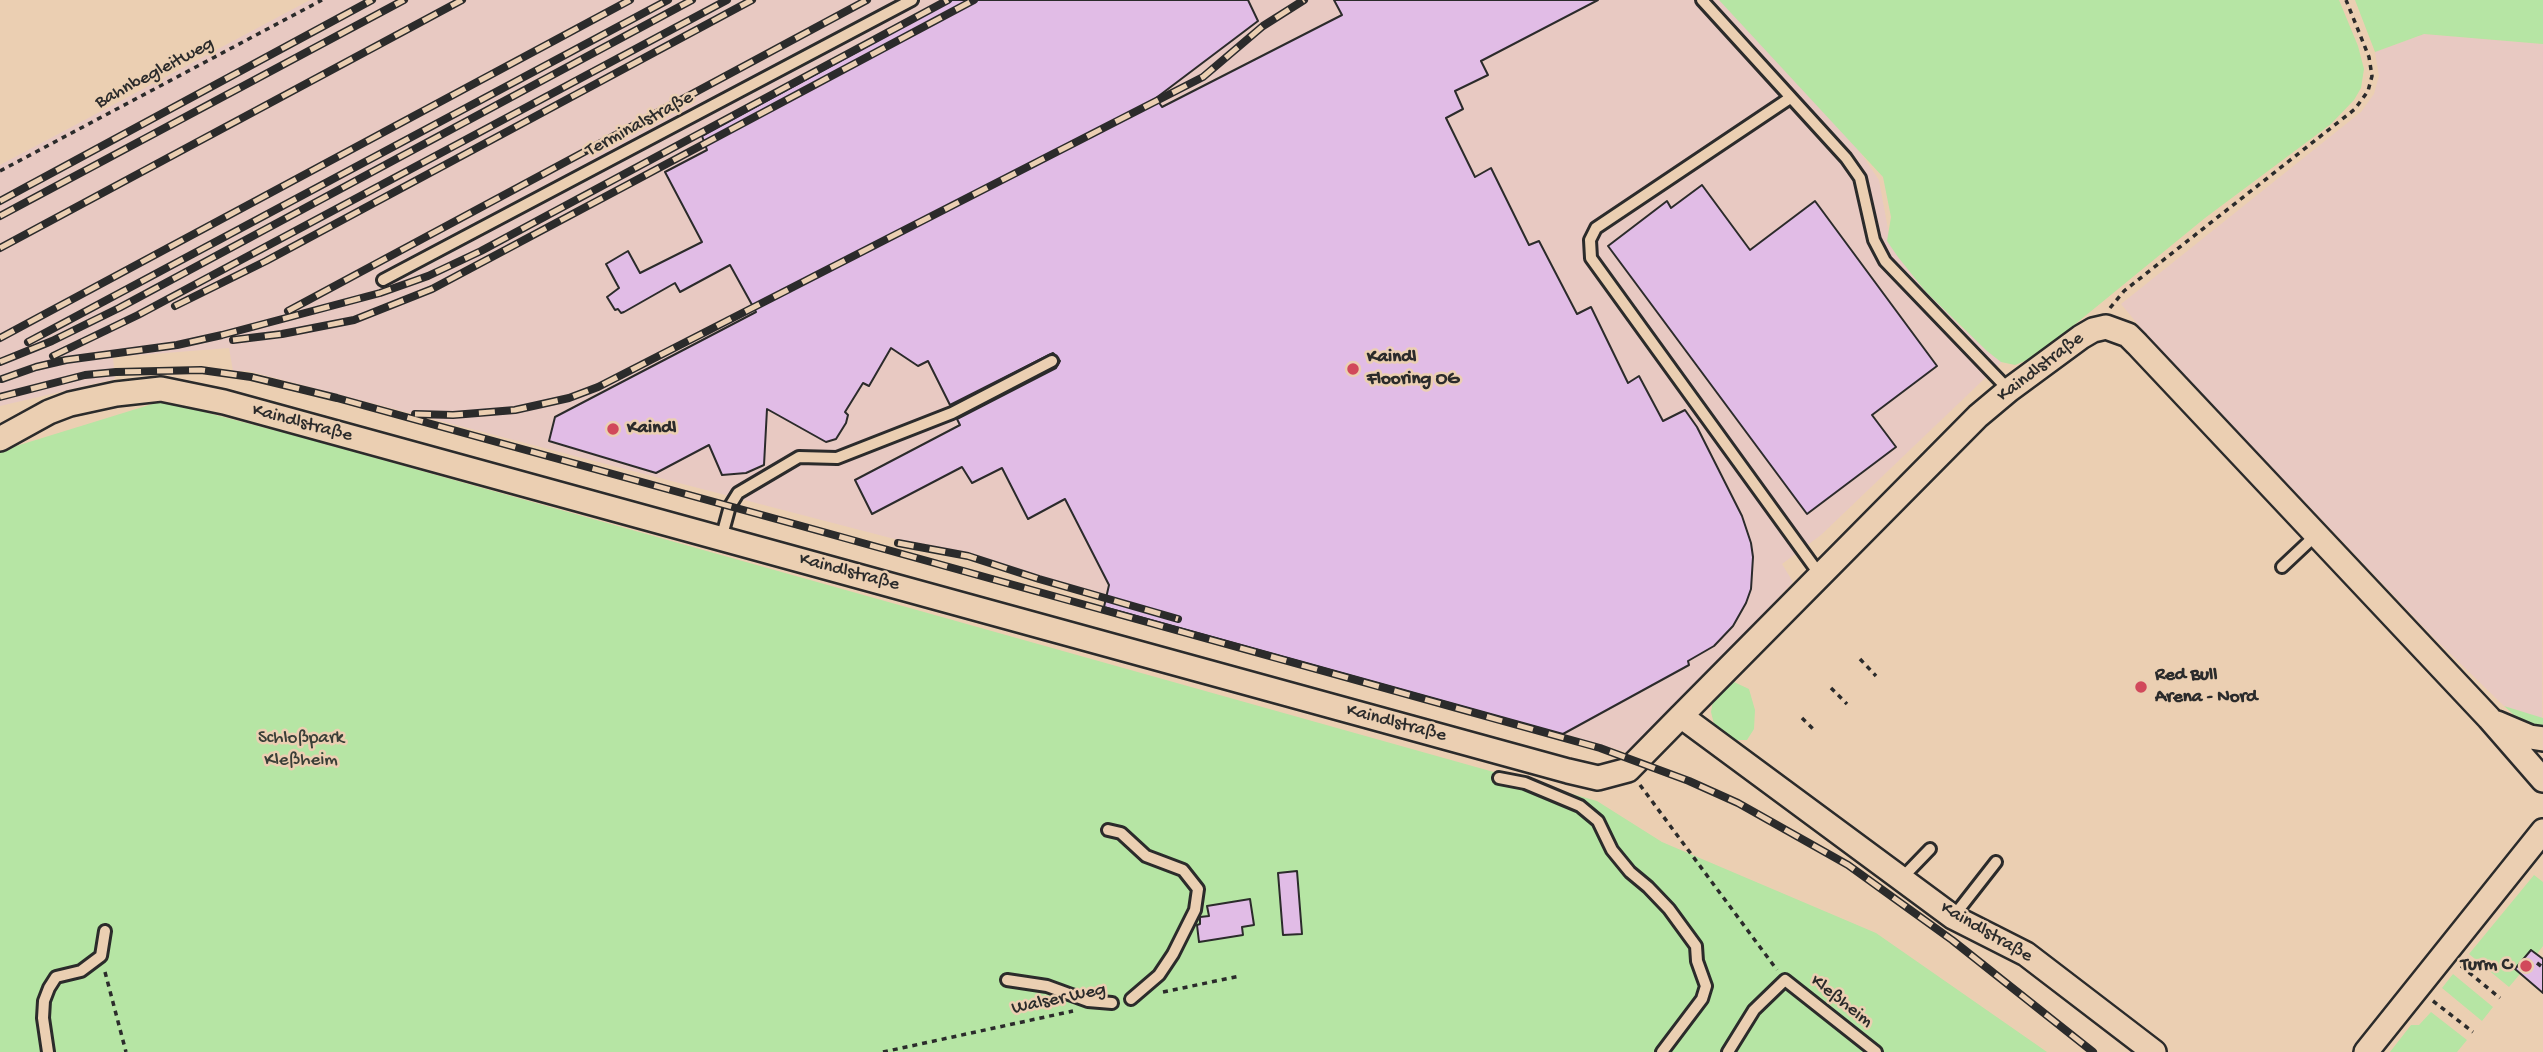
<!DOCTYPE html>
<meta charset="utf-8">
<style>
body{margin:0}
canvas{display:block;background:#ebcfb2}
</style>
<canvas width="2543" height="1052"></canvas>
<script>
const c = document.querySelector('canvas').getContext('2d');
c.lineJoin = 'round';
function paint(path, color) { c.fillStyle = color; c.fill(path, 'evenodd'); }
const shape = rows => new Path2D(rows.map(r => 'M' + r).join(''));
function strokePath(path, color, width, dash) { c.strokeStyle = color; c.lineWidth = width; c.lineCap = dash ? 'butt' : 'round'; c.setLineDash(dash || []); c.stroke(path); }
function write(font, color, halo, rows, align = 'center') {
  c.font = font + ' "Gochi Hand",sans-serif'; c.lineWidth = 5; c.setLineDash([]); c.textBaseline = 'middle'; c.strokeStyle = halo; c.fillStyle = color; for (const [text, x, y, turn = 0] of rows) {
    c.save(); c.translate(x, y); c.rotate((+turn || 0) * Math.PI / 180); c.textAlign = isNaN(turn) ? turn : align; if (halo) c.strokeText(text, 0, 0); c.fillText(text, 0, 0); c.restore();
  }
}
const built = shape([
 [310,0,1732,0,1839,121,1879,180,1890,240,1959,325,2004,360,1821,535,1782,564,1793,582,1682,700,1626,752,933,549,248,371,233,371,229,348,113,357,115,379,0,406,0,165],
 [2424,34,2543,44,2542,719,2504,706,2434,638,2145,333,2121,304,2361,112,2374,94,2379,76,2375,52]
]);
const green = shape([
 [1719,0,2339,0,2358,46,2364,69,2361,88,2354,100,2331,124,2205,218,2035,357,2015,365,2001,362,1987,351,1926,292,1898,257,1887,241,1891,217,1883,177],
 [2355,0,2543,0,2543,44,2424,34,2375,52],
 [162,401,308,439,1597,801,1662,842,1876,933,2047,1052,0,1052,0,451],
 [1734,682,1749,689,1755,710,1754,729,1747,740,1733,740,1721,732,1714,724,1711,712,1713,701,1718,694],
 [2504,706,2543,718,2543,729,2525,725],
 [2534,875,2543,882,2543,946,2537,954,2531,950,2515,969,2520,974,2509,987,2469,954],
 [2453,974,2493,1007,2482,1021,2442,988],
 [2431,1012,2467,1040,2457,1052,2390,1052,2411,1025,2419,1025]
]);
const building = shape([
 [952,0,1248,0,1258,21,1156,98,1162,107,1342,15,1334,0,1598,0,1481,61,1488,75,1455,91,1463,109,1446,118,1475,177,1491,168,1529,245,1539,241,1577,314,1591,307,1628,383,1639,376,1663,421,1685,410,1697,427,1742,516,1751,543,1753,557,1751,589,1746,603,1733,626,1714,646,1688,661,1689,665,1563,734,1104,607,1109,585,1065,499,1028,519,1002,468,972,483,962,467,872,514,855,480,960,425,957,419,1056,368,1060,361,1053,353,950,405,928,361,918,366,891,348,869,386,863,383,845,412,848,415,846,423,836,439,826,442,767,409,764,465,746,473,722,475,709,445,656,473,549,441,555,417,756,312,730,265,680,292,675,283,624,312,621,313,618,309,615,310,607,297,619,288,606,264,628,251,640,273,702,242,665,172,707,150,702,136,952,0],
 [1702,185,1750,250,1815,201,1937,366,1872,415,1896,447,1807,514,1608,246,1667,201,1671,208,1702,185],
 [1297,871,1302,934,1283,935,1278,873,1297,871],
 [1250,899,1254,925,1242,927,1243,935,1199,942,1197,925,1200,924,1200,917,1209,916,1207,906,1250,899],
 [2531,950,2543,959,2543,993,2515,969,2531,950]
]);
const path = shape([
 [0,171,322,0],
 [2110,308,2124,291,2355,109,2368,91,2372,76,2369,57,2346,0],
 [1860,659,1876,676],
 [1831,688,1847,704],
 [1802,718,1816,732],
 [1640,785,1777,970],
 [2537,963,2541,966],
 [2461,966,2500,998],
 [105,972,126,1052],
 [1163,992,1240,976],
 [2433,1001,2473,1032],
 [883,1052,1073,1011]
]);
const service = shape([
 [1702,0,1846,158,1860,178,1874,240,1885,261,2009,390],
 [1790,98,1596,228,1590,240,1591,258,1820,575],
 [383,280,912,0],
 [721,539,730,506,738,493,799,457,837,458,952,413,1052,361],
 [2282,567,2316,535],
 [1499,778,1525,783,1580,806,1598,821,1612,850,1630,872,1648,887,1669,909,1696,946,1697,961,1706,986,1702,999,1662,1052],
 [1108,830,1121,833,1146,856,1183,870,1198,889,1195,910,1173,954,1159,975,1131,999],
 [1902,878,1930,849],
 [1953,917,1996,862],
 [1007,980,1047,986,1088,1001,1112,1003],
 [48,1052,43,1018,44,1001,49,988,56,977,81,971,101,956,105,931],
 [1728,1052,1754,1010,1785,980,1876,1052]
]);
const minor = shape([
 [0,439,49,412,70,404,116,394,161,389,224,402,1568,771,1598,778,1628,770,1681,716,1953,917,2026,954,2154,1052],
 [1681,716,1978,416,2009,390,2081,337,2093,330,2106,327,2128,335,2137,344,2489,718,2543,780],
 [2497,723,2530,737,2543,739],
 [2366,1052,2543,831]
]);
const rail = shape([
 [0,201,372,0],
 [0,216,404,0],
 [0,248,462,0],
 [175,306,266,261,752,0],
 [288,311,867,0],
 [0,338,630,0],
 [233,340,282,334,354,320,432,289,974,0],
 [28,342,668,0],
 [53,356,138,315,727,0],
 [0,362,52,341,119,308,692,0],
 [2,379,36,367,66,360,177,345,222,335,380,293,428,276,481,251,948,0],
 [0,397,85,375,116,372,201,370,251,377,337,398,798,525,1600,748,1689,781,1738,803,1848,865,1952,940,2093,1052],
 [415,414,453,415,515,410,569,398,598,387,1203,77,1263,26,1304,0],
 [898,543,968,556,1039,579,1178,619]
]);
const markers = [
 [1353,369,7,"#d1495b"],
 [613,429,7,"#d1495b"],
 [2141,687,7,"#d1495b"],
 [2526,966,7,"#d1495b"]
];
const streetNames = [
 ["Bahnbegleitweg",155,74,-28],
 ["Terminalstraße",640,125,-28],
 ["Kaindlstraße",2041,368,-37],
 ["Kaindlstraße",302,424,15],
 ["Kaindlstraße",849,573,15],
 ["Kaindlstraße",1396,724,15],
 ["Kaindlstraße",1986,933,30],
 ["Walser Weg",1059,1000,-12],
 ["Kleßheim",1841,1002,38]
];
const poiNames = [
 ["Kaindl",1367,358],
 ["Flooring OG",1367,380],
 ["Kaindl",627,429],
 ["Red Bull",2155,676],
 ["Arena - Nord",2155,698],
 ["Turm C",2512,966,"right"]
];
const parkNames = [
 ["Schloßpark",301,739],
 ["Kleßheim",301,761]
];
paint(built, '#e8c9c2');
paint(green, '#b6e5a4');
paint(building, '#e1bce6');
strokePath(building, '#2b2b2b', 2);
strokePath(service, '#2b2b2b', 16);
strokePath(minor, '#2b2b2b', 28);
strokePath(path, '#2b2b2b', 3.5, [5, 5]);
strokePath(service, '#ebcfb2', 10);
strokePath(minor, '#ebcfb2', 23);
strokePath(rail, '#2b2b2b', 8);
strokePath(rail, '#ebcfb2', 5, [16]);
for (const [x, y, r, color] of markers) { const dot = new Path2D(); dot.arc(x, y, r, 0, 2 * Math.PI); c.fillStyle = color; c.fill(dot); strokePath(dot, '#ebcfb2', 2.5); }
write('19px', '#2b2b2b', '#ebcfb2', streetNames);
write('bold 19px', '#2b2b2b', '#ebcfb2', poiNames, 'left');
write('19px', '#393e37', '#ebcfb2', parkNames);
</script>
